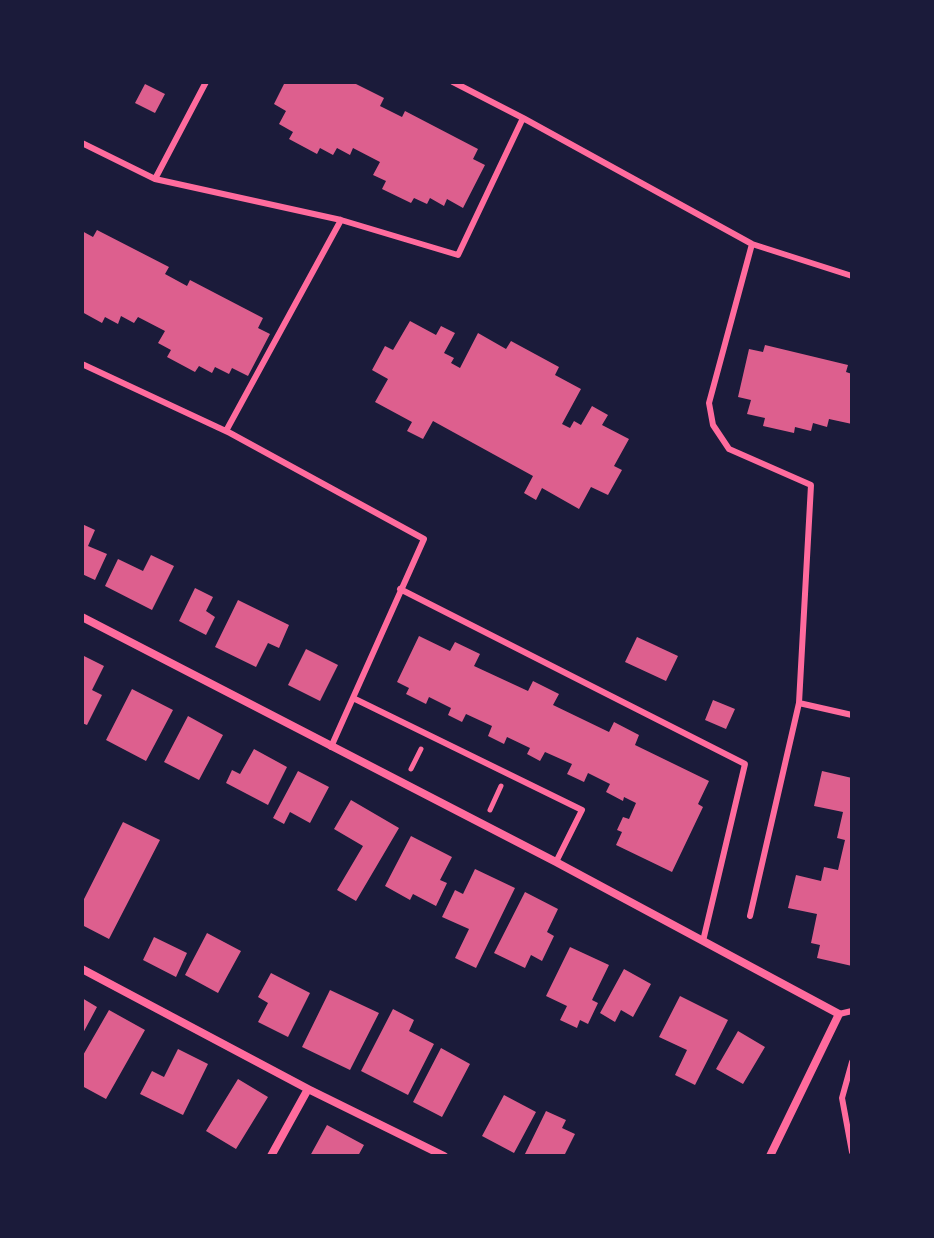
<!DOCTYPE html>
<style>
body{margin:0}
#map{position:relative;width:934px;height:1238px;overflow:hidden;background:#1b1b3a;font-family:Inter,sans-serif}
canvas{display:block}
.frame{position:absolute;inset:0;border:84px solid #1b1b3a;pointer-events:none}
</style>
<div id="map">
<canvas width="934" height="1238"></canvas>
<div class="frame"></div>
</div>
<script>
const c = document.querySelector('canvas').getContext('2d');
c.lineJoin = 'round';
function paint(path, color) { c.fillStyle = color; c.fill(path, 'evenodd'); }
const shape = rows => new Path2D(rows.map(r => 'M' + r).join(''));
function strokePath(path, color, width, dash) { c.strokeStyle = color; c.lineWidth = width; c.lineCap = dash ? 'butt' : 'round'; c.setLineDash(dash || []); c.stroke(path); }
const building = shape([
 [285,82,352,82,384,98,380,106,402,117,405,111,478,149,473,159,485,165,463,208,447,199,444,206,430,198,427,204,414,198,411,203,382,189,386,181,373,175,380,162,353,148,350,155,337,148,333,155,320,148,317,154,289,139,293,132,279,124,286,111,274,104],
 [145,84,165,94,155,113,135,103],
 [97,230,169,267,165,274,187,286,190,280,263,318,258,328,270,334,248,376,232,368,229,374,215,367,212,373,199,366,195,372,167,357,171,350,158,343,165,331,138,317,134,323,121,316,118,324,105,317,102,323,82,312,82,231,93,237],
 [410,321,436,335,441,326,455,333,444,353,454,358,451,363,460,368,478,333,506,349,511,341,559,367,555,375,581,389,562,424,570,428,574,421,581,425,592,406,608,415,602,425,629,439,614,466,622,470,608,495,591,487,579,509,542,488,536,500,524,493,533,476,433,421,423,439,407,431,412,422,375,402,388,379,372,370,385,346,393,350],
 [765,345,848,365,846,372,852,374,852,424,829,419,827,427,813,423,811,431,795,427,794,433,763,426,765,418,747,414,751,400,738,397,749,349,763,352],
 [82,524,95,530,88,546,107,554,95,580,82,574],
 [151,555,174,566,152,610,105,586,118,559,143,571],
 [195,588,213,597,206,611,215,617,206,635,179,621],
 [238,600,289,625,279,648,268,643,256,667,215,647],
 [419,636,450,651,455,642,480,654,474,666,528,691,533,681,559,694,553,705,609,732,614,722,639,735,635,745,709,781,698,804,703,807,672,872,616,845,622,832,617,830,623,817,629,819,636,803,624,797,623,801,606,792,610,784,588,773,584,782,567,774,572,764,545,752,540,761,527,754,530,748,507,737,504,744,488,736,492,726,466,714,462,722,448,715,451,708,429,697,426,704,406,694,409,688,397,682],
 [637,637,678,656,666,681,625,662],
 [306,649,338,665,320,701,288,685],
 [82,655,104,666,92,690,102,695,87,725,82,723],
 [132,689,173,710,146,761,106,740],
 [713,700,735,709,726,729,705,720],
 [188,716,223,735,199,780,164,762],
 [254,749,287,767,268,805,226,783,232,770,240,774],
 [298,771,329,787,310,823,290,812,284,824,273,818],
 [822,771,852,778,852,966,817,958,820,945,811,943,817,914,788,908,796,875,821,881,824,867,838,870,845,840,837,838,843,812,814,806],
 [351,800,399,828,356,901,337,890,363,846,334,829],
 [123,822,160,840,109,939,82,925,82,903],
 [411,836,452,857,440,880,447,883,436,906,413,894,410,900,385,886],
 [475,869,515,888,476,968,455,958,469,929,442,917,455,890,463,894],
 [525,892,558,909,547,932,554,936,542,961,531,955,525,968,494,953],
 [207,933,241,951,218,993,185,975],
 [154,937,187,953,176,977,143,960],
 [570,947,609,965,592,1000,598,1003,588,1024,580,1020,577,1028,560,1020,567,1006,546,996],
 [624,969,651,984,633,1017,621,1010,615,1022,600,1013],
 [271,973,310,993,288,1037,258,1022,268,1003,258,997],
 [330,990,379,1013,350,1070,302,1047],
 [680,996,728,1020,695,1085,675,1075,687,1050,659,1037],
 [82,998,97,1007,82,1035],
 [393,1009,414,1020,409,1031,434,1044,408,1095,361,1071],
 [109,1010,145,1030,106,1099,82,1086,82,1057],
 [738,1031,765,1047,743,1084,716,1069],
 [441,1048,470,1064,442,1117,413,1102],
 [178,1049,208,1064,183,1115,140,1094,152,1071,164,1077],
 [238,1079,268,1097,236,1149,206,1131],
 [504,1095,536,1112,514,1153,482,1136],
 [546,1111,566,1120,562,1128,575,1134,564,1156,524,1156],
 [327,1125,364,1145,358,1156,310,1156]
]);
const path = shape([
 [411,769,421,749],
 [490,810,501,786]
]);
const service = shape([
 [453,82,523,118,752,244,852,276],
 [82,143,155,179,341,220,458,255,523,118],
 [155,179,206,82],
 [82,364,230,433,424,539,331,747],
 [226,431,341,220],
 [400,589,745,764,703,941],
 [353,698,582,810,556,862],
 [799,703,852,715],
 [750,916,799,703,811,485,729,449,713,425,709,403,752,244],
 [839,1014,852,1011],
 [852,1062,842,1098,852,1152]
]);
const minor = shape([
 [82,617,556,862,839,1014,770,1156],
 [82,969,308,1089,444,1156],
 [271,1156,308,1089]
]);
paint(building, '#dd5f8e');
strokePath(path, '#ff6b9d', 5);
strokePath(service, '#ff6b9d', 6);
strokePath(minor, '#ff6b9d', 8);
</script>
